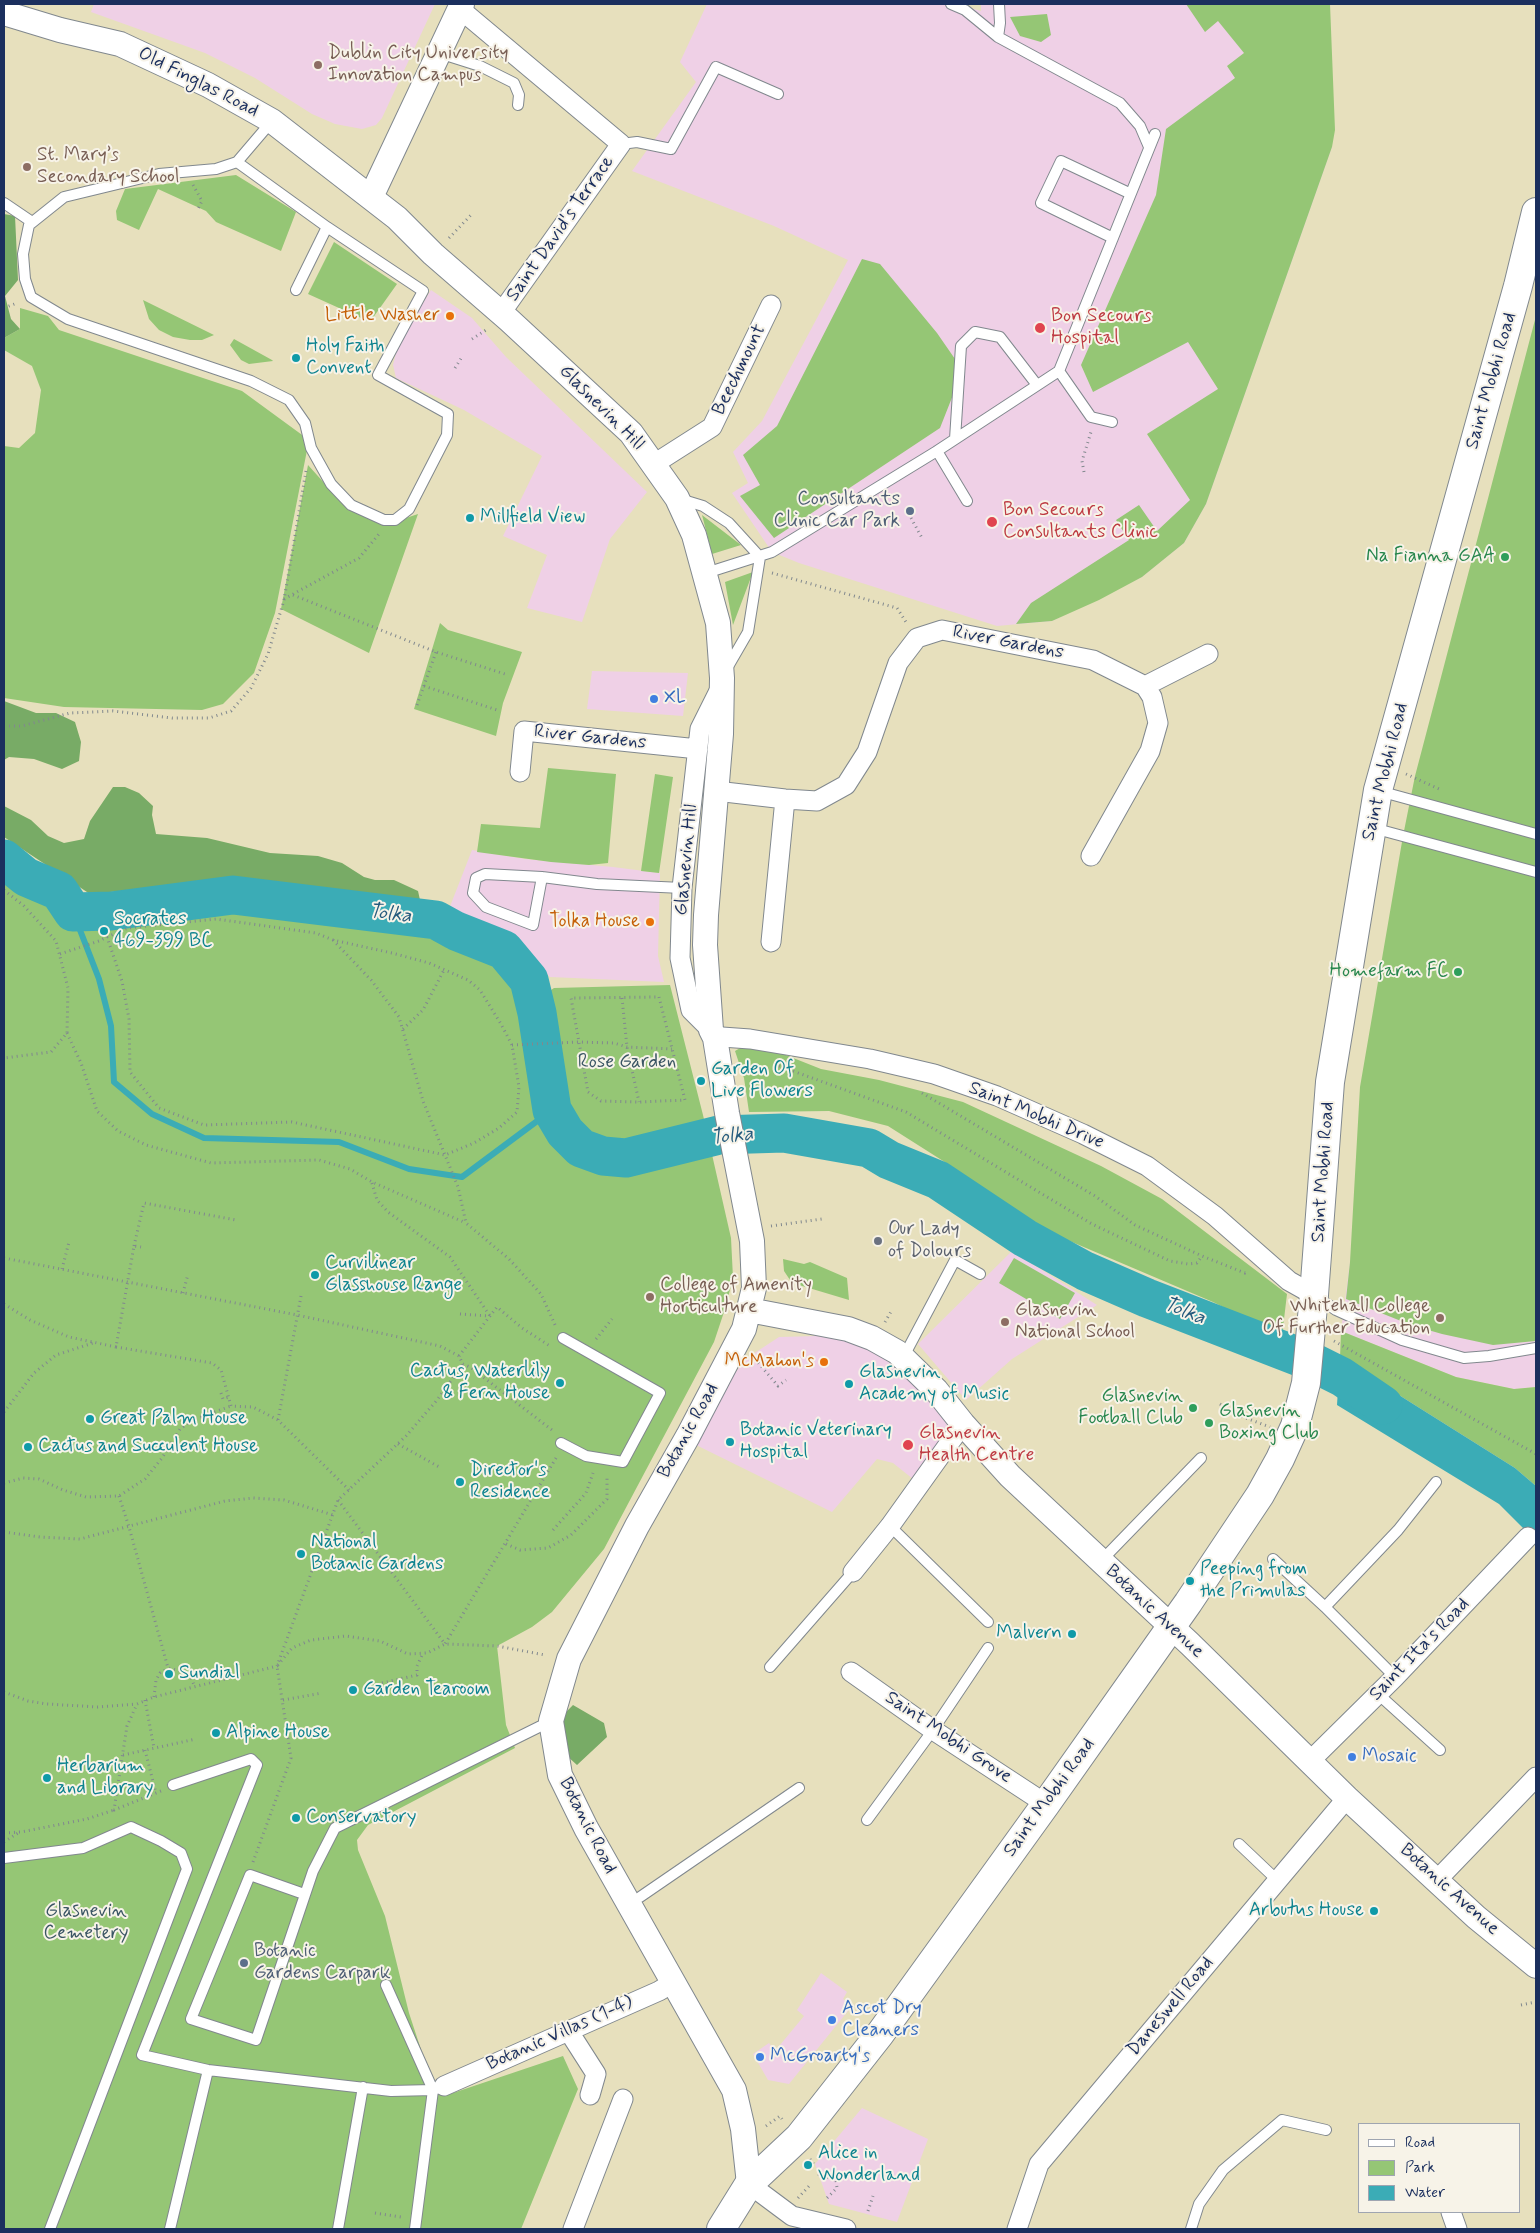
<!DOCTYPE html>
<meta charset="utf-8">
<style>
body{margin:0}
#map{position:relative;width:1540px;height:2233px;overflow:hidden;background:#e7e0bd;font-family:Mynerve,sans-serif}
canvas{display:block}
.frame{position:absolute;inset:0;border:5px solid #1b2f5e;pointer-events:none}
.legend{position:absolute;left:1358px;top:2123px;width:162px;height:90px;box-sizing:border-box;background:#f7f3e8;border:1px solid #9fa5b1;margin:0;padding:6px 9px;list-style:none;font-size:15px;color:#1b2f5e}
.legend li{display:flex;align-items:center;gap:10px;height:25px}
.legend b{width:25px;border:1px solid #9fa5b1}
</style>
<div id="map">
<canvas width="1540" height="2233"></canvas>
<div class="frame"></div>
<ul class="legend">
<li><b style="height:6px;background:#fff"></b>Road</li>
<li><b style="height:14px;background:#95c675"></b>Park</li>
<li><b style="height:14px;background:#3bacb6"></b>Water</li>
</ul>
</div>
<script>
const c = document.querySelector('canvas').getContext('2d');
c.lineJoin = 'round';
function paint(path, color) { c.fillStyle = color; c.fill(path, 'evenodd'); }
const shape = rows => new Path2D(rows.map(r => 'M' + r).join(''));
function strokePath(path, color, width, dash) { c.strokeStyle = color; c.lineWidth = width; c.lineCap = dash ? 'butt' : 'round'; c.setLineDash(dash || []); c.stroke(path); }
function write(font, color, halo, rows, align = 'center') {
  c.font = font + ' Mynerve,sans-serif'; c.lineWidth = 4; c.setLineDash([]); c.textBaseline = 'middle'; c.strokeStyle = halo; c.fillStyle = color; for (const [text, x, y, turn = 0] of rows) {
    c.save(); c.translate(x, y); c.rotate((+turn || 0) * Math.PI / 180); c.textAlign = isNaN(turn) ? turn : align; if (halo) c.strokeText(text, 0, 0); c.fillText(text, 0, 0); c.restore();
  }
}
const built = shape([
 [94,4,435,4,382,118,376,125,362,129,335,124,312,114,255,78,205,53,91,12],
 [707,4,957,4,981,11,981,4,1225,4,1332,147,1206,504,1184,543,1142,577,1052,621,997,626,799,563,772,552,732,493,748,483,733,452,762,421,848,260,774,226,632,171,696,82,680,62],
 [431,290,472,318,506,357,647,492,610,539,582,622,527,608,547,555,503,536,542,456,464,410,396,378,393,365,399,341],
 [592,671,688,673,683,716,587,709],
 [472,850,525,859,613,867,660,873,658,956,664,982,550,977,513,943,449,909],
 [1012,1251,1097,1305,1012,1359,966,1400,918,1344],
 [1350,1262,1536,1305,1536,1387,1514,1389,1456,1377,1341,1331],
 [817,1336,853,1342,884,1356,917,1379,956,1427,918,1483,893,1463,877,1459,832,1512,694,1444,717,1395,747,1358,779,1337],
 [821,1973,847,1992,843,1999,852,2006,789,2084,768,2080,753,2054,769,2043,775,2051,804,2016,797,2010],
 [862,2108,928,2139,897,2222,829,2204,815,2164]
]);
const green = shape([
 [1186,4,1330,4,1335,130,1332,147,1206,504,1184,543,1142,577,1099,600,1052,621,1016,624,1031,603,1129,540,1116,520,1139,505,1157,531,1190,500,1147,434,1218,389,1188,342,1093,392,1081,365,1156,195,1166,129,1235,78,1227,66,1244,53,1218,21,1205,32],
 [1047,14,1051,35,1041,42,1020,36,1010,17],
 [236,175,296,212,281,251,216,222,206,211,158,189,139,230,117,220,116,211,125,189],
 [334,242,397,284,370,322,308,294],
 [862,259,880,264,937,333,955,359,953,395,940,428,774,538,740,496,760,485,743,455,777,426],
 [143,300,214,335,202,340,190,340,173,337,159,330,149,319],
 [20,308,48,316,59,330,242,391,309,440,275,613,254,673,223,704,202,710,64,707,4,698,4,446,19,448,35,433,41,390,32,366,4,350,4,338,20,329],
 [1536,316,1536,1341,1493,1345,1442,1334,1411,1325,1346,1299,1350,1262,1360,1087,1403,836,1415,776],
 [234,339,272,360,273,361,249,364,241,360,230,345],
 [308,465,335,495,391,523,418,514,369,653,281,609],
 [702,515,741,545,712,554],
 [753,572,733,625,725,582],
 [440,623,448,630,522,652,503,703,496,736,414,709],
 [548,768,616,774,608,863,589,865,551,862,477,852,481,824,540,828],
 [655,774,673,777,659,873,641,871],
 [4,874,65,919,233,907,439,936,482,948,530,1004,554,988,670,985,703,1115,731,1238,733,1278,725,1309,714,1342,604,1549,552,1612,532,1627,497,1646,506,1725,515,1748,368,1825,357,1840,358,1850,385,1916,409,2013,432,2083,444,2086,444,2096,563,2056,578,2089,521,2229,4,2229],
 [747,1044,768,1048,821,1069,879,1080,963,1102,1101,1166,1162,1199,1287,1294,1282,1336,1213,1302,1032,1225,951,1166,888,1126,829,1111,749,1112,744,1078,735,1051],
 [1014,1258,1075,1293,1060,1319,999,1283],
 [783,1259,804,1264,810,1262,847,1278,849,1300,799,1285,790,1280,784,1271],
 [1341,1331,1456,1377,1514,1389,1536,1387,1536,1486,1515,1468,1340,1358]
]);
const forest = shape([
 [4,214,15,216,18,280,5,296,11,319,20,329,4,338],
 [4,701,36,713,56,713,75,722,81,742,79,761,62,769,34,759,9,757,4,760],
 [113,787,125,787,139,793,153,806,152,815,156,834,207,838,270,853,318,856,342,863,364,877,375,880,394,880,418,891,422,909,379,900,233,880,90,894,4,837,4,806,31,820,48,836,64,843,84,839,90,821],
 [573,1705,604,1723,607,1737,577,1765,566,1755,561,1742,563,1715]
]);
const water = shape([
 [1340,1358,1515,1468,1536,1486,1536,1541,1499,1504,1337,1405]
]);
const stream = shape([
 [73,912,99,979,111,1026,114,1082,152,1114,204,1138,339,1142,409,1169,462,1177,552,1110]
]);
const river = shape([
 [4,859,26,877,59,891,73,912,111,911,233,895,436,920,456,931,504,950,529,980,537,1013,552,1110,565,1132,581,1148,603,1156,626,1158,719,1135,784,1133,869,1148,889,1160,938,1180,1025,1238,1085,1271,1147,1298,1310,1361,1342,1377,1383,1405]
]);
const path = shape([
 [193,185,202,201,197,211],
 [449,238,471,215],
 [4,308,17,303],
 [472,339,486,330],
 [455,368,462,357],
 [1084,472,1082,461,1091,432],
 [911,518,922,538],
 [772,573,897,608,906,622],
 [293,595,436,652,505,674],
 [284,599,359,558,379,534],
 [424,686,497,710],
 [417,705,436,652],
 [4,726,22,726,70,713,113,711,172,718,209,718,231,711,251,688,268,654,284,600,306,471],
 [1406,774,1439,789],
 [4,890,24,906,56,941,68,988,67,1033,51,1052,4,1058],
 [333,940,371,980,399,1017,423,1101,458,1187,466,1223,509,1259,541,1294,556,1327],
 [60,954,99,941,107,937,128,928,216,919,316,933,333,940,392,953,429,963,468,980,480,990,501,1024,512,1045,519,1087,517,1112,499,1128,474,1143,445,1155,292,1122,204,1125,159,1108,130,1072,129,1019,122,981,107,937],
 [659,997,685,1100,639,1102,601,1101,588,1092,571,998,659,997],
 [622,998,627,1047,639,1102],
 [403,1029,423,1010,444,970],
 [67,1033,81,1063,97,1111,118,1131,146,1145,211,1163,319,1160,350,1169,372,1182,466,1223],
 [512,1045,578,1042,614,1043,627,1047,672,1049],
 [779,1066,906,1112,1092,1224,1170,1261,1188,1264,1197,1263,1202,1256,1245,1273,1248,1271],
 [922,1093,1095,1196,1135,1225,1202,1256],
 [372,1183,377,1200,388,1212,450,1257,490,1316],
 [771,1226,822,1219],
 [134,1246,144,1203,236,1220],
 [4,1258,297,1315,440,1346,459,1356,463,1364,470,1367,552,1430],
 [62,1269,69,1242],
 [183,1293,188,1274],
 [301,1296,278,1420,349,1490],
 [4,1304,30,1320,69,1337,116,1347,134,1246,141,1247],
 [460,1314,489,1316],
 [885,1322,892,1310],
 [596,1339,612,1319],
 [1334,1341,1536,1454],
 [116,1347,212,1363,221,1370,231,1406,253,1407,278,1420],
 [459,1356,497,1307,522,1328,550,1346],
 [755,1359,778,1386,786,1380],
 [221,1393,223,1399,229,1397],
 [1220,1404,1235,1414,1270,1427],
 [4,1412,34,1373,56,1355,93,1343],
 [398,1444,441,1468],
 [4,1483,23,1478,39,1479,63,1490,86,1497,119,1496,145,1479,162,1458,180,1429,193,1420,231,1406],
 [119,1496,129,1527,168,1668,185,1672,191,1678,195,1687],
 [338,1500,445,1644,556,1458],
 [553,1530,586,1493,593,1473],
 [4,1532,40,1537,80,1539,225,1501,253,1498,284,1500,333,1515],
 [506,1544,520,1550,548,1548,571,1535,607,1499,607,1475],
 [382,1683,417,1675,417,1666,423,1653],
 [4,1692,28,1701,47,1704,98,1707,137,1704],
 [154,1697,156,1680,160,1673,168,1668],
 [145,1700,154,1748],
 [283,1700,322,1693],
 [145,1750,156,1793],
 [123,1755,196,1739],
 [161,1791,114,1810,127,1726,137,1704,154,1697,277,1666,338,1500,406,1436,437,1400,463,1364],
 [4,1833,21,1832,87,1819,114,1810],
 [4,1842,18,1833],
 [253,1862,291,1758,277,1666,292,1648,311,1640,346,1636,380,1641,408,1654,427,1653,445,1644,497,1646,545,1655],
 [1521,2005,1536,2002],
 [766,2126,780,2116,782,2119],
 [810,2159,815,2166],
 [818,2174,836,2180,837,2188,826,2199],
 [798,2198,810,2185],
 [868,2211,873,2196],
 [375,2213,401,2217]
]);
const service = shape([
 [951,4,965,10,998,37],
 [999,4,1000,23,998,37,1120,103,1140,126,1149,147],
 [439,53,480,66,514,83,519,95,518,105],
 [621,144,637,142,671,149,716,67,778,94],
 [237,162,327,227,423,291,378,375,448,414,447,435,409,509,395,520,384,520,351,505,331,484,311,448,305,423,289,400,251,381,68,319,31,297,25,279,23,254,29,225,64,197,159,174,216,169,237,162,272,121],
 [4,203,32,222],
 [1113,238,1041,203,1061,161,1129,193],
 [296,290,327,227],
 [1059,371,1091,417,1112,422],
 [955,439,961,346,975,332,1000,337,1037,385],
 [937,451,967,501],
 [680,499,703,506,729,523,760,557,748,632,726,670],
 [706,573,772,552,937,451,1059,371,1155,134],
 [1379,791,1536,834],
 [1373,828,1536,872],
 [542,877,533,925,486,907,473,893,476,878,485,874,542,877,597,884,682,888],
 [1317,1297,1336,1310,1402,1340,1464,1358,1489,1356,1536,1348],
 [903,1358,955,1260,980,1274],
 [561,1443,586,1456,623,1462,660,1393,563,1338],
 [890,1526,988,1622],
 [1273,1559,1325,1607,1395,1677],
 [1101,1561,1201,1458],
 [1325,1607,1398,1530,1436,1482],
 [770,1667,853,1572],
 [1378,1694,1440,1750],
 [173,1785,251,1759,257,1765,142,2055,208,2070,391,2091,433,2090,444,2086],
 [867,1820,933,1730,988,1648],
 [1239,1844,1278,1881],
 [4,1858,83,1848,131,1827,161,1841,181,1853,187,1869,50,2229],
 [304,1894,250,1875,191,2019,256,2040,313,1871,335,1828,551,1721],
 [640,1897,799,1788],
 [386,1985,433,2090,415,2229],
 [170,2229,208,2070],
 [338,2229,363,2087],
 [1191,2229,1199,2204,1223,2170,1282,2120,1326,2130]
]);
const minor = shape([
 [460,9,621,144,501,313],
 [654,464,712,427,771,305],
 [1145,686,1208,654],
 [520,772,524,731,698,749],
 [716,791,785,799,817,801,846,785,867,752,898,663,917,638,942,630,1093,660,1145,686,1152,697,1158,723,1150,751,1091,856],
 [771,942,785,799],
 [711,1030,691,1010,680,958,682,888,700,729,721,687],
 [715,1038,722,1037,750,1039,870,1059,934,1074,997,1096,1083,1134,1147,1166,1215,1216,1289,1281,1314,1295],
 [853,1572,890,1526,963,1424],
 [851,1672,933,1730,1046,1804],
 [1310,1761,1395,1677,1528,1537],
 [1437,1880,1536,1777],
 [571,2030,573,2038,596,2074,590,2095],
 [444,2086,659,1991,674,1982],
 [749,2184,792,2216,846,2229],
 [1451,2212,1457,2229],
 [573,2229,623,2099],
 [1017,2229,1039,2164,1347,1798]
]);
const tertiary = shape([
 [4,13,60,30,120,44,208,85,272,121,397,218,433,254,509,320,631,433,677,498,694,535,718,623,722,678,721,734,706,915,705,945,711,1030,715,1038,727,1113,752,1241,754,1288,744,1329,688,1436,637,1526,569,1659,551,1721,560,1775,586,1828,734,2090,743,2129,749,2184],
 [371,197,462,4],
 [749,1310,848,1329,872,1338,897,1352,936,1390,963,1424,1010,1476,1190,1644,1347,1798,1476,1917,1536,1966]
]);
const secondary = shape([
 [721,2229,749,2184,799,2137,880,2034,1046,1804,1188,1603,1260,1495,1280,1459,1295,1426,1306,1383,1314,1295,1330,1082,1378,790,1518,286,1536,212]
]);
const markers = [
 [318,65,5,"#8d6e63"],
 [27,167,5,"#8d6e63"],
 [450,316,5,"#e8710a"],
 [1040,328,6,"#e0444e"],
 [296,358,5,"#0f9aa8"],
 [910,511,5,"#5c6f8a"],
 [470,518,5,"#0f9aa8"],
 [992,522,6,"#e0444e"],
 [1505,557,5,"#2e9e5b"],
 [654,699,5,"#3f7fe0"],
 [650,922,5,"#e8710a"],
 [104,931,5,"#0f9aa8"],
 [1458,972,5,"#2e9e5b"],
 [701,1081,5,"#0f9aa8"],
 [878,1241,5,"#6b7280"],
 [315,1275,5,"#0f9aa8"],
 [650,1297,5,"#8d6e63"],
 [1440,1318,5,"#8d6e63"],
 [1005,1322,5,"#8d6e63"],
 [824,1362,5,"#e8710a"],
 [560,1383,5,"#0f9aa8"],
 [849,1384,5,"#0f9aa8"],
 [1193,1408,5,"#2e9e5b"],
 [90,1419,5,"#0f9aa8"],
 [1209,1423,5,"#2e9e5b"],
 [730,1442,5,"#0f9aa8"],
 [908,1445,6,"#e0444e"],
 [28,1447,5,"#0f9aa8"],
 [460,1482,5,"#0f9aa8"],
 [301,1554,5,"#0f9aa8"],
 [1190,1581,5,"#0f9aa8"],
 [1072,1634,5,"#0f9aa8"],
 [169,1674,5,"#0f9aa8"],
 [353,1690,5,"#0f9aa8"],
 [216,1733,5,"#0f9aa8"],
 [1352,1757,5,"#3f7fe0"],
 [47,1778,5,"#0f9aa8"],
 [296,1818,5,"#0f9aa8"],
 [1374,1911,5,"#0f9aa8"],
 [244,1963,5,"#5c6f8a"],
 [832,2020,5,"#3f7fe0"],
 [760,2057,5,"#3f7fe0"],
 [808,2165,5,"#0f9aa8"]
];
const educationNames = [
 ["Dublin City University",328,54],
 ["Innovation Campus",328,76],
 ["St. Mary’s",37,156],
 ["Secondary School",37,178],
 ["College of Amenity",660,1286],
 ["Horticulture",660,1308],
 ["Whitehall College",1430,1307,"right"],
 ["Of Further Education",1430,1329,"right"],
 ["Glasnevin",1015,1311],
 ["National School",1015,1333]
];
const streetNames = [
 ["Old Finglas Road",198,83,27],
 ["Saint David's Terrace",561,229,-55],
 ["Beechmount",740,370,-64],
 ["Saint Mobhi Road",1492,381,-74],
 ["Glasnevin Hill",601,408,45],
 ["River Gardens",1008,643,11],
 ["River Gardens",590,738,6],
 ["Saint Mobhi Road",1386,772,-76],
 ["Glasnevin Hill",687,860,-85],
 ["Saint Mobhi Drive",1036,1116,23],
 ["Saint Mobhi Road",1324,1172,-86],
 ["Botanic Road",689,1431,-61],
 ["Botanic Avenue",1154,1612,43],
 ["Saint Ita's Road",1420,1650,-46],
 ["Saint Mobhi Grove",948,1738,34],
 ["Saint Mobhi Road",1050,1798,-54],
 ["Botanic Road",587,1826,63],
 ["Botanic Avenue",1449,1890,42],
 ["Daneswell Road",1171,2007,-50],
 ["Botanic Villas (1-4)",560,2034,-24]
];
const foodNames = [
 ["Little Washer",440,316],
 ["Tolka House",640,922],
 ["McMahon's",814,1362]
];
const healthNames = [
 ["Bon Secours",1051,317],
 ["Hospital",1051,339],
 ["Bon Secours",1003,511],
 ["Consultants Clinic",1003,533],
 ["Glasnevin",919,1434],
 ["Health Centre",919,1456]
];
const cultureNames = [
 ["Holy Faith",306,347],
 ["Convent",306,369],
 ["Millfield View",480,518],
 ["Socrates",114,920],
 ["469-399 BC",114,942],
 ["Garden Of",711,1070],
 ["Live Flowers",711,1092],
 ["Curvilinear",325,1264],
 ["Glasshouse Range",325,1286],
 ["Cactus, Waterlily",550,1372,"right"],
 ["& Fern House",550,1394,"right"],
 ["Glasnevin",859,1373],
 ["Academy of Music",859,1395],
 ["Great Palm House",100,1419],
 ["Botanic Veterinary",740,1431],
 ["Hospital",740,1453],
 ["Cactus and Succulent House",38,1447],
 ["Director's",470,1471],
 ["Residence",470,1493],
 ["National",311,1543],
 ["Botanic Gardens",311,1565],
 ["Peeping from",1200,1570],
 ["the Primulas",1200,1592],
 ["Malvern",1062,1634,"right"],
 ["Sundial",179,1674],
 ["Garden Tearoom",363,1690],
 ["Alpine House",226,1733],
 ["Herbarium",57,1767],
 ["and Library",57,1789],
 ["Conservatory",306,1818],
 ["Arbutus House",1364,1911,"right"],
 ["Alice in",818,2154],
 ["Wonderland",818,2176]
];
const serviceNames = [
 ["Consultants",900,500],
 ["Clinic Car Park",900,522],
 ["Botanic",254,1952,"left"],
 ["Gardens Carpark",254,1974,"left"]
];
const leisureNames = [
 ["Na Fianna GAA",1495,557],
 ["Homefarm FC",1448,972],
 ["Glasnevin",1183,1397],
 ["Football Club",1183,1419],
 ["Glasnevin",1219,1412,"left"],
 ["Boxing Club",1219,1434,"left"]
];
const shopNames = [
 ["XL",664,699],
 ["Mosaic",1362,1757],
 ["Ascot Dry",842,2009],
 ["Cleaners",842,2031],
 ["McGroarty's",770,2057]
];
const parkNames = [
 ["Rose Garden",627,1063],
 ["Glasnevin",86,1912],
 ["Cemetery",86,1934]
];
const worshipNames = [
 ["Our Lady",888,1230],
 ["of Dolours",888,1252]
];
const waterNames = [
 ["Tolka",390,915,7],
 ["Tolka",732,1137,-6],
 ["Tolka",1184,1312,22]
];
paint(built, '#efd0e6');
paint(green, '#95c675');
paint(forest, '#78ab66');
paint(water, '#3bacb6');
strokePath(stream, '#3bacb6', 6);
strokePath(river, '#3bacb6', 39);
strokePath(service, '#81888e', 12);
strokePath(minor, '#81888e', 21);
strokePath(tertiary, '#81888e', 26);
strokePath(secondary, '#81888e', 30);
strokePath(path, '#81888e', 3, [1, 4]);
strokePath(service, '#fff', 10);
strokePath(minor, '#fff', 19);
strokePath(tertiary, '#fff', 24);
strokePath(secondary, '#fff', 28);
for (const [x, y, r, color] of markers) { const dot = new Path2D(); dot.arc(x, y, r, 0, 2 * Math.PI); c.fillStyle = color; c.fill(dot); strokePath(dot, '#f7f3e8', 2); }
write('19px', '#785e54', '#f7f3e8', educationNames, 'left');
write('19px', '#1b2f5e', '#f7f3e8', streetNames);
write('19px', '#c56008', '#f7f3e8', foodNames, 'right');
write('19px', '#be3a42', '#f7f3e8', healthNames, 'left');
write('19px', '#0d838f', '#f7f3e8', cultureNames, 'left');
write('19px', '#4e5e75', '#f7f3e8', serviceNames, 'right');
write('19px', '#27864d', '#f7f3e8', leisureNames, 'right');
write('19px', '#366cbe', '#f7f3e8', shopNames, 'left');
write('19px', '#3a5564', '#f7f3e8', parkNames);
write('19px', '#5b616d', '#f7f3e8', worshipNames, 'left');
write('italic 20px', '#265b7d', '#f7f3e8', waterNames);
</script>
